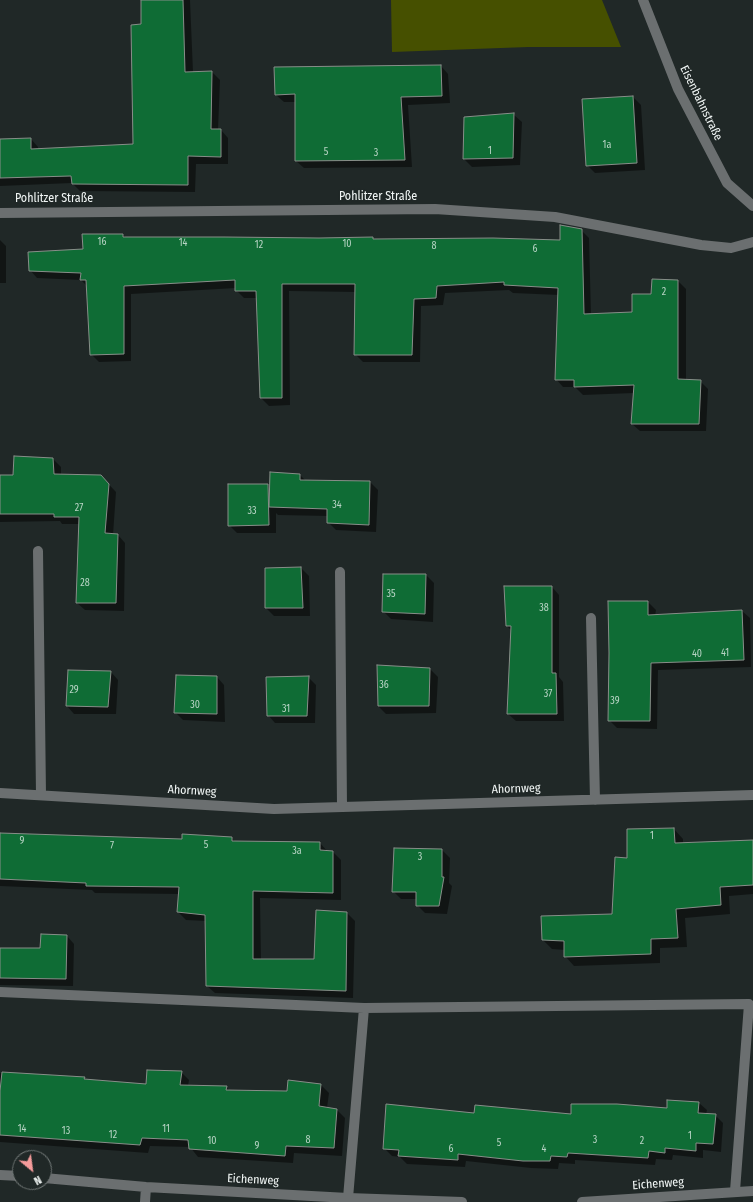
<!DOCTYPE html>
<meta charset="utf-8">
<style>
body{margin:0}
#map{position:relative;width:753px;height:1202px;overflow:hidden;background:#202827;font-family:"Fira Sans Condensed",sans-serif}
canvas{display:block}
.north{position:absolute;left:12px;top:1150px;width:40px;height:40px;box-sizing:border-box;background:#202827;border:1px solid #747a79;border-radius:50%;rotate:151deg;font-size:11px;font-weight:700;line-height:16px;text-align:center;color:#f1f6f5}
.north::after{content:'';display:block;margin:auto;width:14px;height:18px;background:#f59b9b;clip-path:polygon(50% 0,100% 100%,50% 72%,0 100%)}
</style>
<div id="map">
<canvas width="753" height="1202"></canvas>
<div class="north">N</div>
</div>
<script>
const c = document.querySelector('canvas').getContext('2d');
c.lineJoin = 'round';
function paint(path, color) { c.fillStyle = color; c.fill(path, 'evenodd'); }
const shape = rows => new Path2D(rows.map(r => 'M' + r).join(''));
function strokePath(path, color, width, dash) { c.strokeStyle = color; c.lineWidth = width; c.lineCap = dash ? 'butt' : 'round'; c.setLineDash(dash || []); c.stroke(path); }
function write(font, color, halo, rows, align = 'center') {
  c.font = font + ' "Fira Sans Condensed",sans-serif'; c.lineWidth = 3; c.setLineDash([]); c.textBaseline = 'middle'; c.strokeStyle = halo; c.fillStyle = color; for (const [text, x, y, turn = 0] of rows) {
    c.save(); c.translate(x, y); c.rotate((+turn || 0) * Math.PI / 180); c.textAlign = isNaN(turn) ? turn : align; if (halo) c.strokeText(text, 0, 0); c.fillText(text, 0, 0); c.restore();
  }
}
const forest = shape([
 [391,0,602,0,621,47,528,47,392,52]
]);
const shadow = shape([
 [142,0,190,0,193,72,212,72,220,80,218,130,221,130,228,138,228,164,196,164,195,192,80,191,72,183,0,186,0,140,31,139,38,147,38,150,134,145,142,25],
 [441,66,448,74,450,103,408,105,412,167,304,168,296,161,296,102,284,102,276,95],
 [633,97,641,105,645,170,595,173,587,165],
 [514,115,522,122,520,165,472,167,464,159,464,118],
 [581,230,589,238,591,315,633,313,652,295,678,281,686,289,686,381,700,381,708,389,706,431,640,431,632,424,634,393,583,395,575,387,563,387,556,379,559,295,513,293,509,290,445,293,443,305,421,306,420,362,363,362,355,354,355,292,289,291,290,405,269,406,261,398,257,298,244,298,236,290,236,288,131,294,131,361,99,362,91,354,87,286,81,280,37,278,30,270,123,235,127,238,561,241],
 [0,240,6,246,6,283,0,283],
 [53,459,61,467,61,475,101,476,116,492,113,535,118,535,125,543,124,611,85,610,77,603,80,524,62,524,60,521,0,522,0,476,14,476],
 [300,475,306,481,370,482,378,490,376,532,336,530,328,522,328,516,278,515,276,513,276,533,237,533,229,525,268,485,271,488],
 [301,568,309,576,310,616,274,616,266,608,266,569],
 [384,575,426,575,434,583,433,622,391,619,383,611],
 [552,587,559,595,559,677,563,682,564,721,516,721,508,714,512,631,507,626],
 [648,602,656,610,655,616,742,611,750,618,751,667,658,670,657,729,617,728,609,720],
 [378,666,430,669,438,677,436,713,386,714,378,706],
 [111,672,118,680,116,714,74,714,67,706],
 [217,677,224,685,225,722,183,720,175,712],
 [308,677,316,685,315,723,275,723,268,715],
 [674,829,683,839,683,843,753,841,753,894,729,896,730,914,685,918,687,947,660,948,660,963,574,966,565,956,565,950,552,949,543,940,542,917,613,915,628,859],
 [0,834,183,840,231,838,236,842,320,843,328,852,333,852,341,860,341,900,260,898,261,960,315,960,347,913,355,921,353,998,215,993,207,986,206,921,186,920,178,912,179,894,95,893,92,890,0,886],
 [442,850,450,858,449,883,452,886,447,914,425,913,417,905,417,899,401,899,393,891],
 [67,936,74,944,73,986,0,985,0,949,41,949],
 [181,1072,189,1080,188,1086,226,1087,230,1091,288,1092,321,1085,329,1093,327,1108,337,1110,345,1118,342,1156,294,1153,293,1163,198,1157,190,1147,150,1146,148,1153,0,1142,0,1073,84,1078,86,1080,147,1085],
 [699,1103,707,1110,706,1114,715,1115,723,1123,721,1152,703,1150,703,1158,673,1155,672,1160,656,1159,655,1165,575,1160,575,1164,559,1163,558,1169,531,1168,466,1161,465,1167,407,1164,400,1157,392,1156,384,1148,475,1114,572,1116,668,1109]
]);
const building = shape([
 [141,0,183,0,185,72,212,71,211,129,221,129,221,157,188,156,188,185,72,184,71,176,0,178,0,139,31,138,31,149,133,144,131,25,141,24,141,0],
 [441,65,442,96,401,97,405,160,295,161,295,94,275,95,274,67,441,65],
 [633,96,637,163,586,166,582,99,633,96],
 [514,113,513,158,463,159,464,117,514,113],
 [560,225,582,229,584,314,632,312,632,294,651,294,652,279,678,280,678,379,701,380,699,424,631,424,634,385,574,387,574,380,555,380,558,288,504,285,504,282,437,286,436,298,414,299,412,355,354,355,355,284,282,284,282,398,260,398,256,291,235,291,235,280,124,286,124,354,90,355,86,280,80,280,81,273,29,271,28,252,83,249,82,234,123,234,123,237,225,237,319,238,373,237,373,239,493,238,560,240,560,225],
 [14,456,53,458,54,474,101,475,109,484,105,533,118,534,116,603,76,603,79,517,54,517,54,514,0,514,0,475,13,475,14,456],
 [270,472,300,474,300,480,370,481,369,525,327,523,327,509,269,507,270,472],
 [228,484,268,484,269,525,228,526,228,484],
 [301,567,303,608,265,608,265,568,301,567],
 [383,574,426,574,425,614,382,612,383,574],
 [504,586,552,586,552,673,556,673,557,714,507,714,511,626,506,626,504,586],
 [608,601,648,601,648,615,742,610,744,660,651,663,650,721,608,721,609,653,608,601],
 [377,665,430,668,429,706,378,706,377,665],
 [68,670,111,671,108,707,66,706,68,670],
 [176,675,217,676,217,714,174,713,176,675],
 [309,676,307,716,267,716,266,677,309,676],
 [674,828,675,843,753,840,753,885,720,887,721,905,676,909,678,938,651,939,651,954,564,957,564,941,542,940,541,916,612,914,615,857,627,858,627,829,674,828],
 [0,833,182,839,182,834,232,837,232,841,320,842,320,850,333,851,333,893,253,891,253,959,314,959,316,910,347,912,346,991,206,986,205,915,177,912,179,887,86,886,86,883,0,879,0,833],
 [394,848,442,849,442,877,444,877,439,906,416,906,416,892,392,892,394,848],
 [41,934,67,935,66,979,0,978,0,948,40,948,41,934],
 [147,1070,182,1071,180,1085,227,1086,226,1090,287,1091,288,1080,321,1084,319,1106,337,1109,334,1148,286,1146,285,1156,189,1149,188,1140,142,1138,140,1145,0,1135,0,1091,2,1072,85,1077,84,1079,146,1084,147,1070],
 [667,1100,699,1102,698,1113,716,1114,713,1144,696,1143,696,1151,665,1148,665,1153,649,1151,648,1158,568,1153,567,1157,551,1156,550,1161,523,1161,458,1154,458,1160,398,1156,399,1150,383,1149,386,1104,474,1113,475,1105,571,1114,571,1104,617,1104,667,1108,667,1100]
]);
const service = shape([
 [0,992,364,1008,749,1004,735,1191],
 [348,1198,364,1008]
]);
const minor = shape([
 [643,0,678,89,727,183,753,206],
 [0,213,435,209,555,217,701,245,731,248,753,242],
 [38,551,41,795],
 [340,572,342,807],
 [591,618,595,800],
 [0,793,274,809,753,795],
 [0,1175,20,1176],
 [44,1178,146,1187,348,1198,462,1202],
 [145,1202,146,1187],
 [582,1202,753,1191]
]);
const numberNames = [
 ["1a",607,145],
 ["1",490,151],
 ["5",326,152],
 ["3",376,153],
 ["16",102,242],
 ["14",183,243],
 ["10",347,244],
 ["12",259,245],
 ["8",434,246],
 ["6",535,249],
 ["2",664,292],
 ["34",337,505],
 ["27",79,508],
 ["33",252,511],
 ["28",85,583],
 ["35",391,594],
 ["38",544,608],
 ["41",725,653],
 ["40",697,654],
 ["36",384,685],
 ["29",74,690],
 ["37",548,694],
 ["39",615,701],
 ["30",195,705],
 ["31",286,709],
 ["1",652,836],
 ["9",22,841],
 ["5",206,845],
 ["7",112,846],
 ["3a",297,851],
 ["3",420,857],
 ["14",22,1129],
 ["11",166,1129],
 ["13",66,1131],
 ["12",113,1135],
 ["1",690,1136],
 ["8",308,1140],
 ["3",595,1140],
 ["10",212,1141],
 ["2",642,1141],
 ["5",499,1143],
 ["9",257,1146],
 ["6",451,1149],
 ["4",544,1149]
];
const streetNames = [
 ["Eisenbahnstraße",701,103,64],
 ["Pohlitzer Straße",378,197],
 ["Pohlitzer Straße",54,199],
 ["Ahornweg",516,789,-2],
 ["Ahornweg",192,791,3],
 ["Eichenweg",253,1180,3],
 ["Eichenweg",658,1184,-4]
];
paint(forest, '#465000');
paint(shadow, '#0007');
paint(building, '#0f6c35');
strokePath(building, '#888e89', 1);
strokePath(service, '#6b6f70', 10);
strokePath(minor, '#6b6f70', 10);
write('10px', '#b8d4c5', null, numberNames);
write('12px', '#f1f6f5', '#202827', streetNames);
</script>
